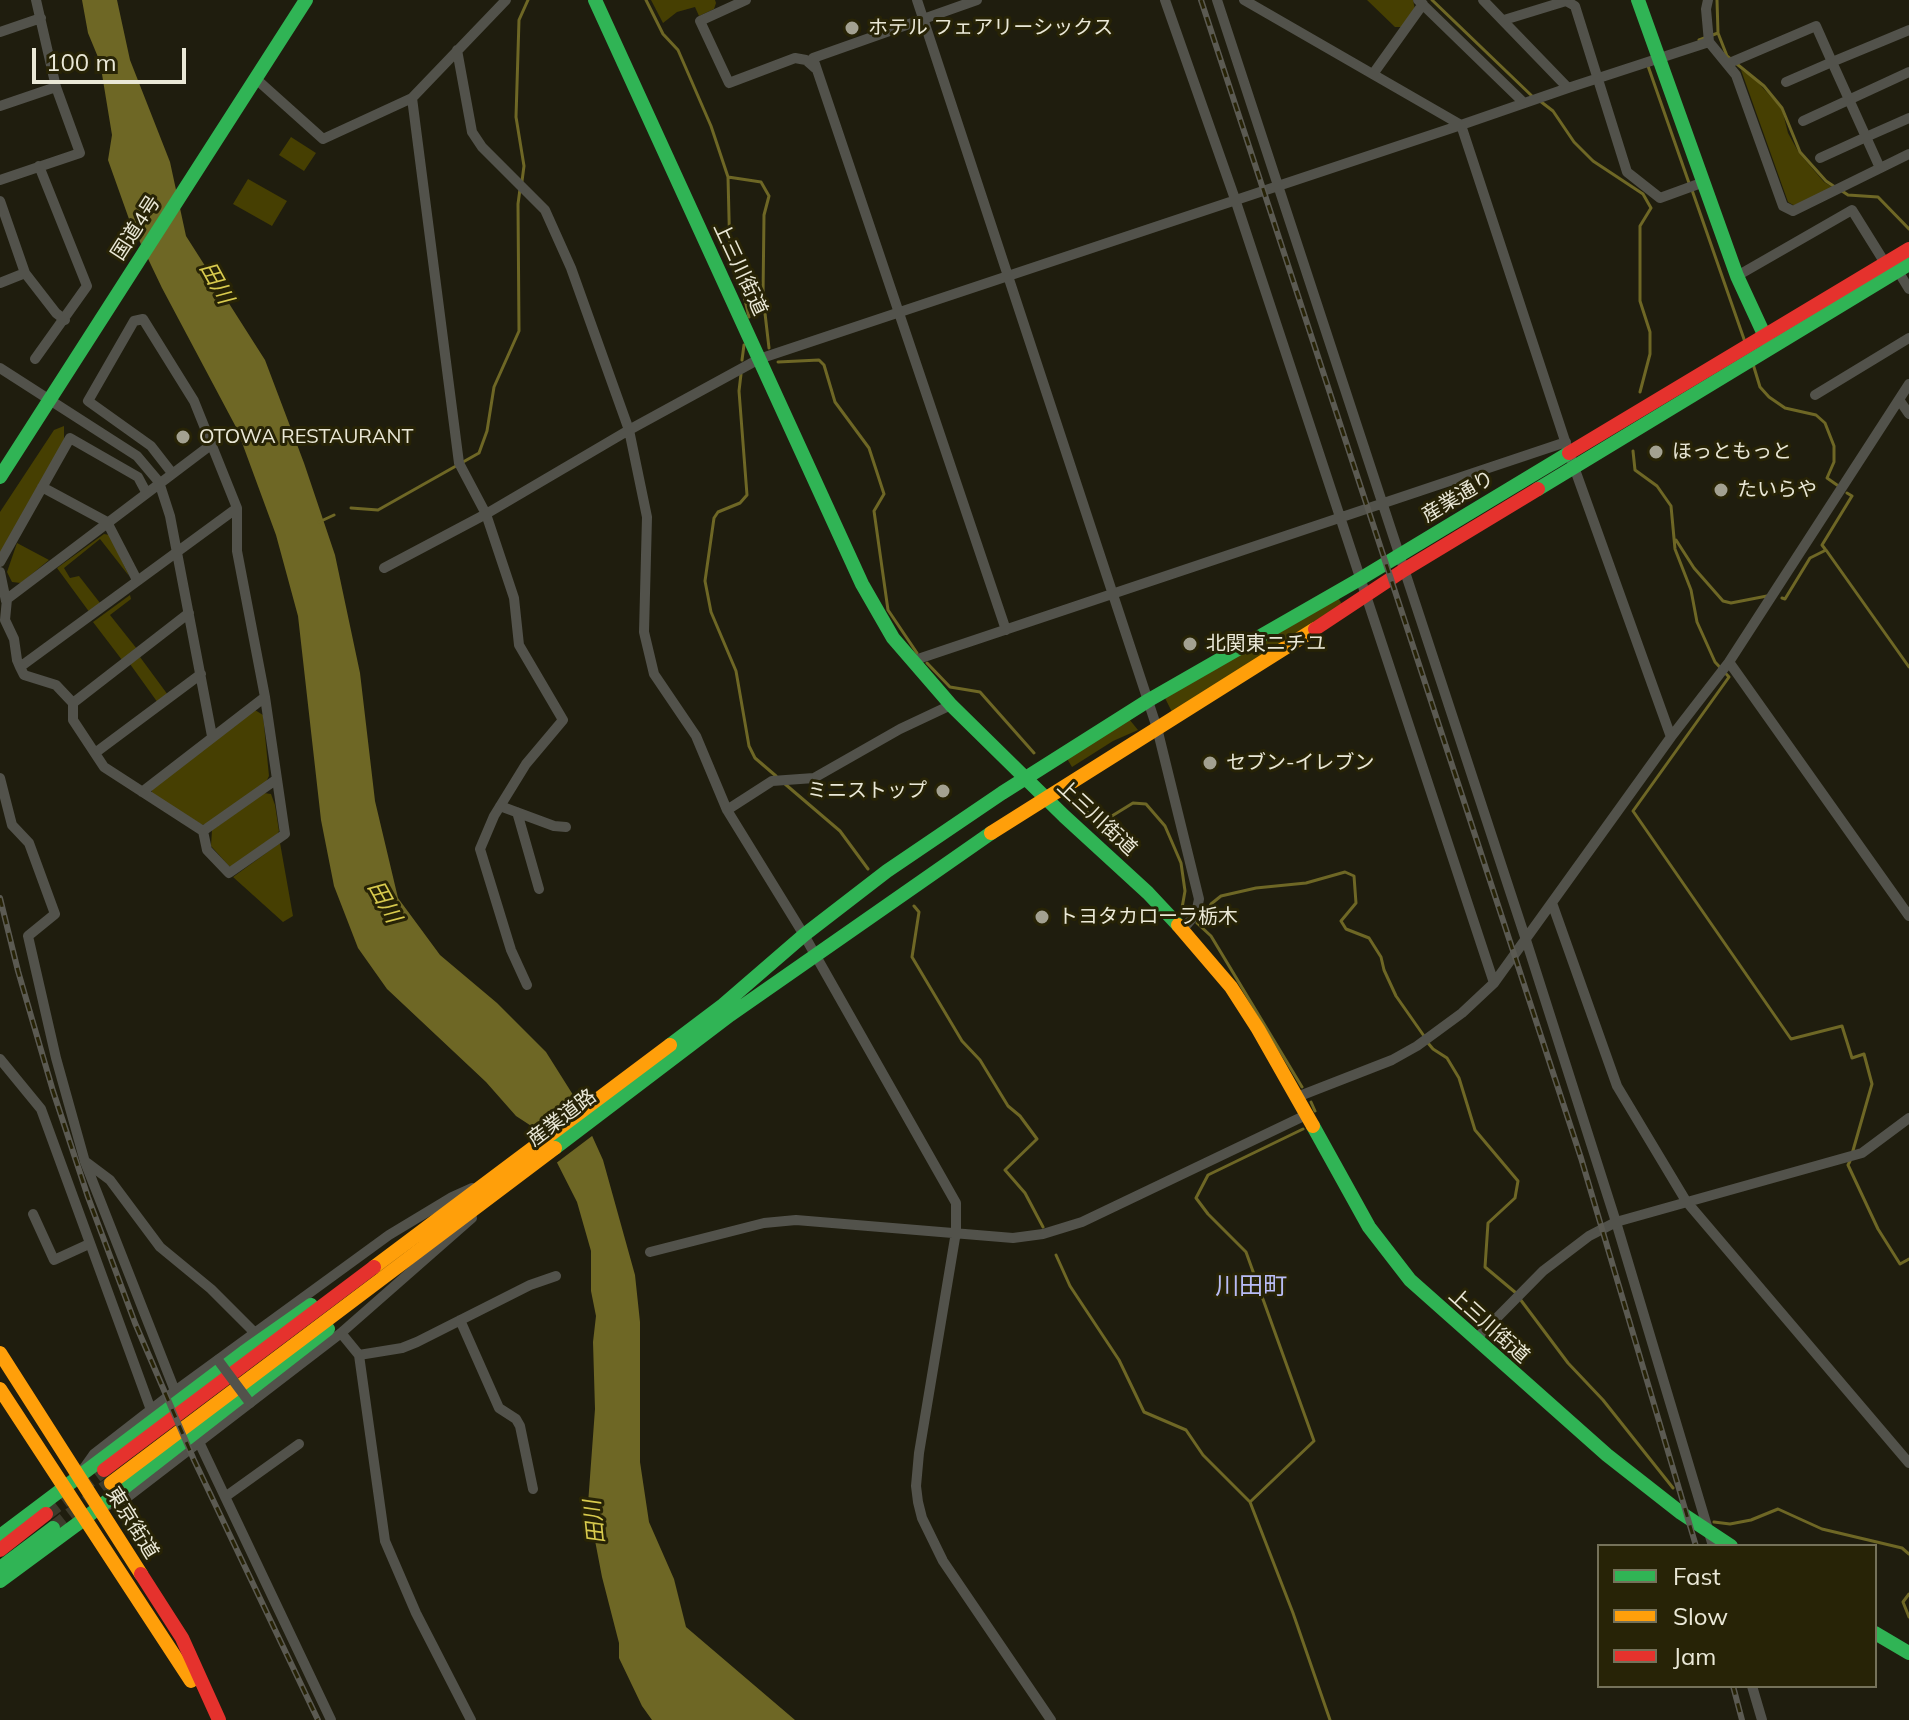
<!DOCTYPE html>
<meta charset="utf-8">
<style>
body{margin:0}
#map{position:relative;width:1909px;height:1720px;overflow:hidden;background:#1f1d0e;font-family:Mulish,sans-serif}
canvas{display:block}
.legend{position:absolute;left:1597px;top:1544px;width:280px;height:144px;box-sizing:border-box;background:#272306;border:2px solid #75725a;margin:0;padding:10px 14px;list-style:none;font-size:24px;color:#eae8d7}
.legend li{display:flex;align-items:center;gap:16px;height:40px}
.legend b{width:40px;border:2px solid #75725a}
.scale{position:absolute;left:32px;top:48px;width:154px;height:36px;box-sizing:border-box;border:4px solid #eae8d7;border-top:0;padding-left:10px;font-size:24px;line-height:28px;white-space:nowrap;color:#eae8d7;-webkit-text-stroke:6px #272306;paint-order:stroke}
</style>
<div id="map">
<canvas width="1909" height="1720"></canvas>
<ul class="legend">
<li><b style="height:10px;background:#30b455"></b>Fast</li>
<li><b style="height:10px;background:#ff9f0a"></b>Slow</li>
<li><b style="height:10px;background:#e5322d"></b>Jam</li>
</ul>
<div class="scale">100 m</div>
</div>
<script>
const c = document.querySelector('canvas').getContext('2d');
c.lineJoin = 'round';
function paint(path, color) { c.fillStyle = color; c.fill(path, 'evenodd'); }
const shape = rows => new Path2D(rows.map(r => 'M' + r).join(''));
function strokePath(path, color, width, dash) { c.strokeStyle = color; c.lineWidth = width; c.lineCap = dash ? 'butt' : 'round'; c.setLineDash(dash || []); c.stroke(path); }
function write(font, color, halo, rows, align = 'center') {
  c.font = font + ' Mulish,"Noto Sans JP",sans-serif'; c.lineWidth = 6; c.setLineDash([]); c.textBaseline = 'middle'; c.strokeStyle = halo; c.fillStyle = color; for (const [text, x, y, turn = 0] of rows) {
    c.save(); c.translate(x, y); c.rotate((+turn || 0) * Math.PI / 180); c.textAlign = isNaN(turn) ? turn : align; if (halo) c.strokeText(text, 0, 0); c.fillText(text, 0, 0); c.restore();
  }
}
const green = shape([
 [651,0,715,0,716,3,714,9,699,16,695,7,677,12,663,23],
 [1367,0,1413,0,1415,9,1403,27,1395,27],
 [1741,70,1753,77,1782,109,1788,133,1799,153,1824,182,1834,188,1795,206,1788,202],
 [291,137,316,153,304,171,279,155],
 [248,179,287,201,272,226,233,204],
 [64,426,64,441,0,556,0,512,54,430],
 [104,534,110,535,129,576,100,539,64,568,70,578,79,576,100,603,90,613,57,568],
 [17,543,49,560,21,583,12,582,7,572],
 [130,595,131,599,110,615,137,649,122,660,93,622],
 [1338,598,1342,604,1172,712,1165,698],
 [140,657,168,695,158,703,130,664],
 [255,710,263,715,269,776,266,782,207,824,202,825,152,794,152,788],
 [1129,719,1138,730,1113,741,1072,767,1066,757],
 [264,793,271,794,275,805,279,831,276,837,235,866,229,866,211,846,212,830],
 [280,843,293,916,283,922,233,877]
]);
const water = shape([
 [82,0,117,0,130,60,170,162,186,236,265,360,304,463,335,555,360,673,375,801,398,898,440,955,497,1003,546,1052,575,1098,603,1160,635,1275,640,1322,640,1462,649,1522,674,1579,686,1627,795,1720,652,1720,642,1706,619,1658,619,1643,602,1577,588,1504,595,1409,593,1342,596,1316,591,1291,591,1251,577,1202,542,1133,516,1116,486,1082,387,989,358,948,334,886,321,820,298,616,276,535,237,429,162,288,129,219,108,160,112,135,100,62,88,33]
]);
const pier = shape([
 [580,1098,596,1133,555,1164,539,1135,534,1132]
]);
const stream = shape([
 [646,0,663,34,678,50,711,126,728,177,730,257,740,279,749,317],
 [1432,0,1533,97],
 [1717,0,1718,33,1727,56,1764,86,1782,108,1800,152,1826,181,1835,187],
 [1699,40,1718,33],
 [1648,66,1689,183],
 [1540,101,1553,111,1574,142,1593,161,1643,194,1651,208,1640,226,1640,301,1650,332,1650,354,1640,392],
 [728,177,761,182,769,196,764,215,763,296,769,348],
 [522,181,524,166,516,117,519,20,528,0],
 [1692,190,1745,342],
 [1842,191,1848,195,1878,197,1909,229],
 [742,360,744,345],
 [778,362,819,360,824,365,835,402,869,448,884,494,874,511,888,610,917,653],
 [1753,364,1760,387,1769,397,1785,408,1816,415,1825,423,1834,446,1834,462,1827,478,1837,485],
 [741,374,739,391,747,495,740,503,718,512,714,518,705,581,711,612,736,671,749,746,755,758,776,776],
 [1633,451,1635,470,1657,486,1671,506,1675,549,1691,590,1697,622,1715,662,1729,677,1633,811,1791,1039,1842,1026,1852,1058,1864,1054,1872,1084,1852,1154],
 [351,508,378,510,479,453,487,431,494,387,519,331,518,204,520,189],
 [319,522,334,515],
 [1676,540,1694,568,1723,601,1731,603,1767,596],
 [1825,549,1822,545,1852,496,1847,493],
 [1782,598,1785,599,1810,558,1826,550,1909,667],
 [927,663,950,687,980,692,1034,753],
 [785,784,840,831,868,869],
 [1076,801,1091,816,1107,819,1133,803,1146,804,1165,826,1181,863,1185,891,1182,908,1187,915],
 [914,906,919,912,912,957,962,1041,980,1060,1008,1106,1020,1116,1037,1139,1005,1170,1025,1193,1043,1227],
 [1197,923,1211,936,1302,1087],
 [1201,926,1211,904,1221,896,1256,888,1306,883,1345,872,1354,876,1356,903,1341,921,1346,929,1369,938,1381,957,1384,970,1396,996,1424,1036],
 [1428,1043,1433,1049,1447,1058,1459,1078,1475,1130,1518,1181,1515,1198,1488,1223,1485,1267,1516,1293],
 [1311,1102,1315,1111],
 [1303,1129,1208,1175,1196,1198,1208,1214,1246,1252,1314,1441,1250,1502,1293,1613,1330,1720],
 [1850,1161,1848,1165,1878,1229,1900,1264,1909,1259],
 [1056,1255,1070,1286,1119,1360,1144,1412,1186,1430,1203,1455,1250,1502],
 [1520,1299,1568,1363,1603,1400,1673,1488],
 [1714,1522,1730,1524,1751,1520,1778,1509,1822,1529,1902,1548,1909,1554],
 [1909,1594,1903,1602,1909,1617]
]);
const secondaryTunnel = shape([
 [46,1514,104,1470],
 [53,1528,111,1483]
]);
const street = shape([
 [746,0,700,21,729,83,795,58,806,60,815,68],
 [917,0,1157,728,1199,899,1196,914,1183,929],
 [977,0,813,58,1006,630],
 [1165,0,1235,199,1494,983],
 [1217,0,1526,940,1616,1222,1713,1546],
 [1244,0,1461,125,1568,88],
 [1418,0,1524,103],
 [1483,0,1568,88,1709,42,1706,9,1708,0],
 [1504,20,1566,1,1575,6,1627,172,1660,198,1704,182],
 [1909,30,1832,62,1866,137,1909,118],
 [0,32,41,18],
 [1709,42,1736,75,1783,206,1793,211,1909,154],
 [457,50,472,132,482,147,545,210,571,268,629,430,647,517,644,632,654,674,696,736,727,810,804,935,956,1203,956,1232,919,1453,916,1486,918,1502,922,1518,943,1561,1051,1720],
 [1727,64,1816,26,1832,62,1786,82],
 [1373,74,1423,4],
 [255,78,323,139,412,98,506,0],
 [412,98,459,463,486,514,514,598,519,645,563,720,526,764,494,816,480,849,511,950,527,985],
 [0,106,56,87],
 [1803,121,1909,72],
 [1820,158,1866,137,1880,168],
 [0,180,80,153,56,87,36,0],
 [0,201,25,273,56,313,65,320],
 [1737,276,1852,210,1885,263,1898,271,1909,289],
 [0,283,25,273],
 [35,359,87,286,39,166],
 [0,368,137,456,159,482,170,516,212,736],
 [1815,395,1909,338],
 [1900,401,1909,414],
 [172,473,151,446,88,401,134,321,143,319,194,401,237,508],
 [42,487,107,522,137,580],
 [0,562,70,438,138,477,146,492],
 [384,568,486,514,629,430,759,359,1461,125,1569,453,1671,737,1494,983,1462,1013,1417,1046,1392,1060,1297,1097],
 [0,572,6,601],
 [912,661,1566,442],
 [1729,662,1909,916],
 [20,667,237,508,237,551,265,697,285,834,229,873,207,850,203,831,104,767,73,720,73,703,56,685,24,675,20,667,17,660,14,639,5,620,7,599,212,444],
 [73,703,189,613],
 [1671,737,1729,662,1909,384],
 [95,753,201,674],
 [0,778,12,825,29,843,55,914,28,936,56,1058,85,1162,175,1391],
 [142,792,265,697],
 [500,806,554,826,566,827],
 [727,810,772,781,814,778,900,729,951,705],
 [517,812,539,889],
 [203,831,277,779],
 [1552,903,1617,1086,1686,1201,1909,1463],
 [0,1059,41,1109,151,1410],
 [86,1162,110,1180,160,1247,211,1289,255,1333],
 [33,1214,54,1260,89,1244],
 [650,1252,764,1223,796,1220,1013,1238,1043,1234,1082,1222,1306,1115],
 [460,1320,499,1408,516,1419,520,1426,533,1489],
 [341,1333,359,1355,385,1541,416,1613,471,1720],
 [1475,1340,1543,1271,1589,1236,1616,1222,1862,1153,1909,1118],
 [359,1355,402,1348,417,1342,530,1285,556,1276],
 [199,1442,331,1720],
 [82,1471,94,1454,175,1391,389,1235,452,1197,472,1188],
 [225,1497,299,1444],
 [105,1506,125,1499,341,1333,472,1218],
 [1752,1686,1762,1720]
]);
const fast = shape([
 [595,0,862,584,893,638,951,705,1064,816,1148,893,1178,925],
 [1638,0,1737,276,1768,343],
 [0,477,306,0],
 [1538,489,1909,264],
 [670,1045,723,1005,804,935,887,871,1002,793,1149,700,1360,579,1569,453],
 [1313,1126,1369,1227,1410,1280,1607,1455,1681,1513,1731,1546],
 [555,1148,730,1015,991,833],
 [0,1536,244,1352,311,1305],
 [0,1568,53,1528],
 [0,1581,84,1519,328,1329],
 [1875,1633,1909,1653]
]);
const slow = shape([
 [991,833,1315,629],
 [1178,925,1231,987,1258,1029,1313,1126],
 [374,1267,670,1045],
 [0,1353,141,1574],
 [0,1389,191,1681],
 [111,1483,555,1148]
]);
const jam = shape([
 [1569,453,1909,249],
 [1315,629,1404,570,1538,489],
 [104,1470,374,1267],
 [0,1550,46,1514],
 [141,1574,182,1638,219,1720]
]);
const rail = shape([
 [1201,0,1581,1158,1696,1546],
 [0,898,18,971,53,1091,88,1197,135,1323,194,1460,318,1720],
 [1733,1686,1742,1720]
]);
const streetBridge = shape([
 [218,1360,250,1403]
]);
const markers = [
 [852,28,8,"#a3a191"],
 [183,437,8,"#a3a191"],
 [1656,452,8,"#a3a191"],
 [1721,490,8,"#a3a191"],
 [1190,644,8,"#a3a191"],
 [1210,763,8,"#a3a191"],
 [943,791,8,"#a3a191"],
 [1042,917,8,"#a3a191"]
];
const poiNames = [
 ["ホテル フェアリーシックス",868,28],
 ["OTOWA RESTAURANT",199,437],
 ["ほっともっと",1672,452],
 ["たいらや",1737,490],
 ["北関東ニチユ",1206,644],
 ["セブン-イレブン",1226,763],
 ["ミニストップ",927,791,"right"],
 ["トヨタカローラ栃木",1058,917]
];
const streetNames = [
 ["国道4号",136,228,-57],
 ["上三川街道",740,269,65],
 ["産業通り",1458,497,-31],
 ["上三川街道",1097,818,43],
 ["産業道路",562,1118,-37],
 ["上三川街道",1489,1326,42],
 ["東京街道",132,1523,58]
];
const waterNames = [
 ["田川",216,283,61],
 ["田川",384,902,61],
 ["田川",595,1522,-96]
];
const quarterNames = [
 ["川田町",1251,1287]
];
paint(green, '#463f02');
paint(water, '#6e6725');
paint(pier, '#1f1d0e');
strokePath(stream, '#6e6725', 3);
strokePath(secondaryTunnel, '#3d3b2c', 14, [14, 7]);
strokePath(street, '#52524b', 10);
strokePath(fast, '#30b455', 14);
strokePath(slow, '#ff9f0a', 14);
strokePath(jam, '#e5322d', 14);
strokePath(rail, '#5b5a52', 6);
strokePath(rail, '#272306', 3, [9]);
strokePath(streetBridge, '#52524b', 10);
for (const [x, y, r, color] of markers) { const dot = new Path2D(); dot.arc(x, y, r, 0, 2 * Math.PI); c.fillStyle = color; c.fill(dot); strokePath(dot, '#272306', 3); }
write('20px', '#eae8d7', '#272306', poiNames, 'left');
write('20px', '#eae8d7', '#272306', streetNames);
write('italic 22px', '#d9cb4e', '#272306', waterNames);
write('24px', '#b9bcf5', '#272306', quarterNames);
</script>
